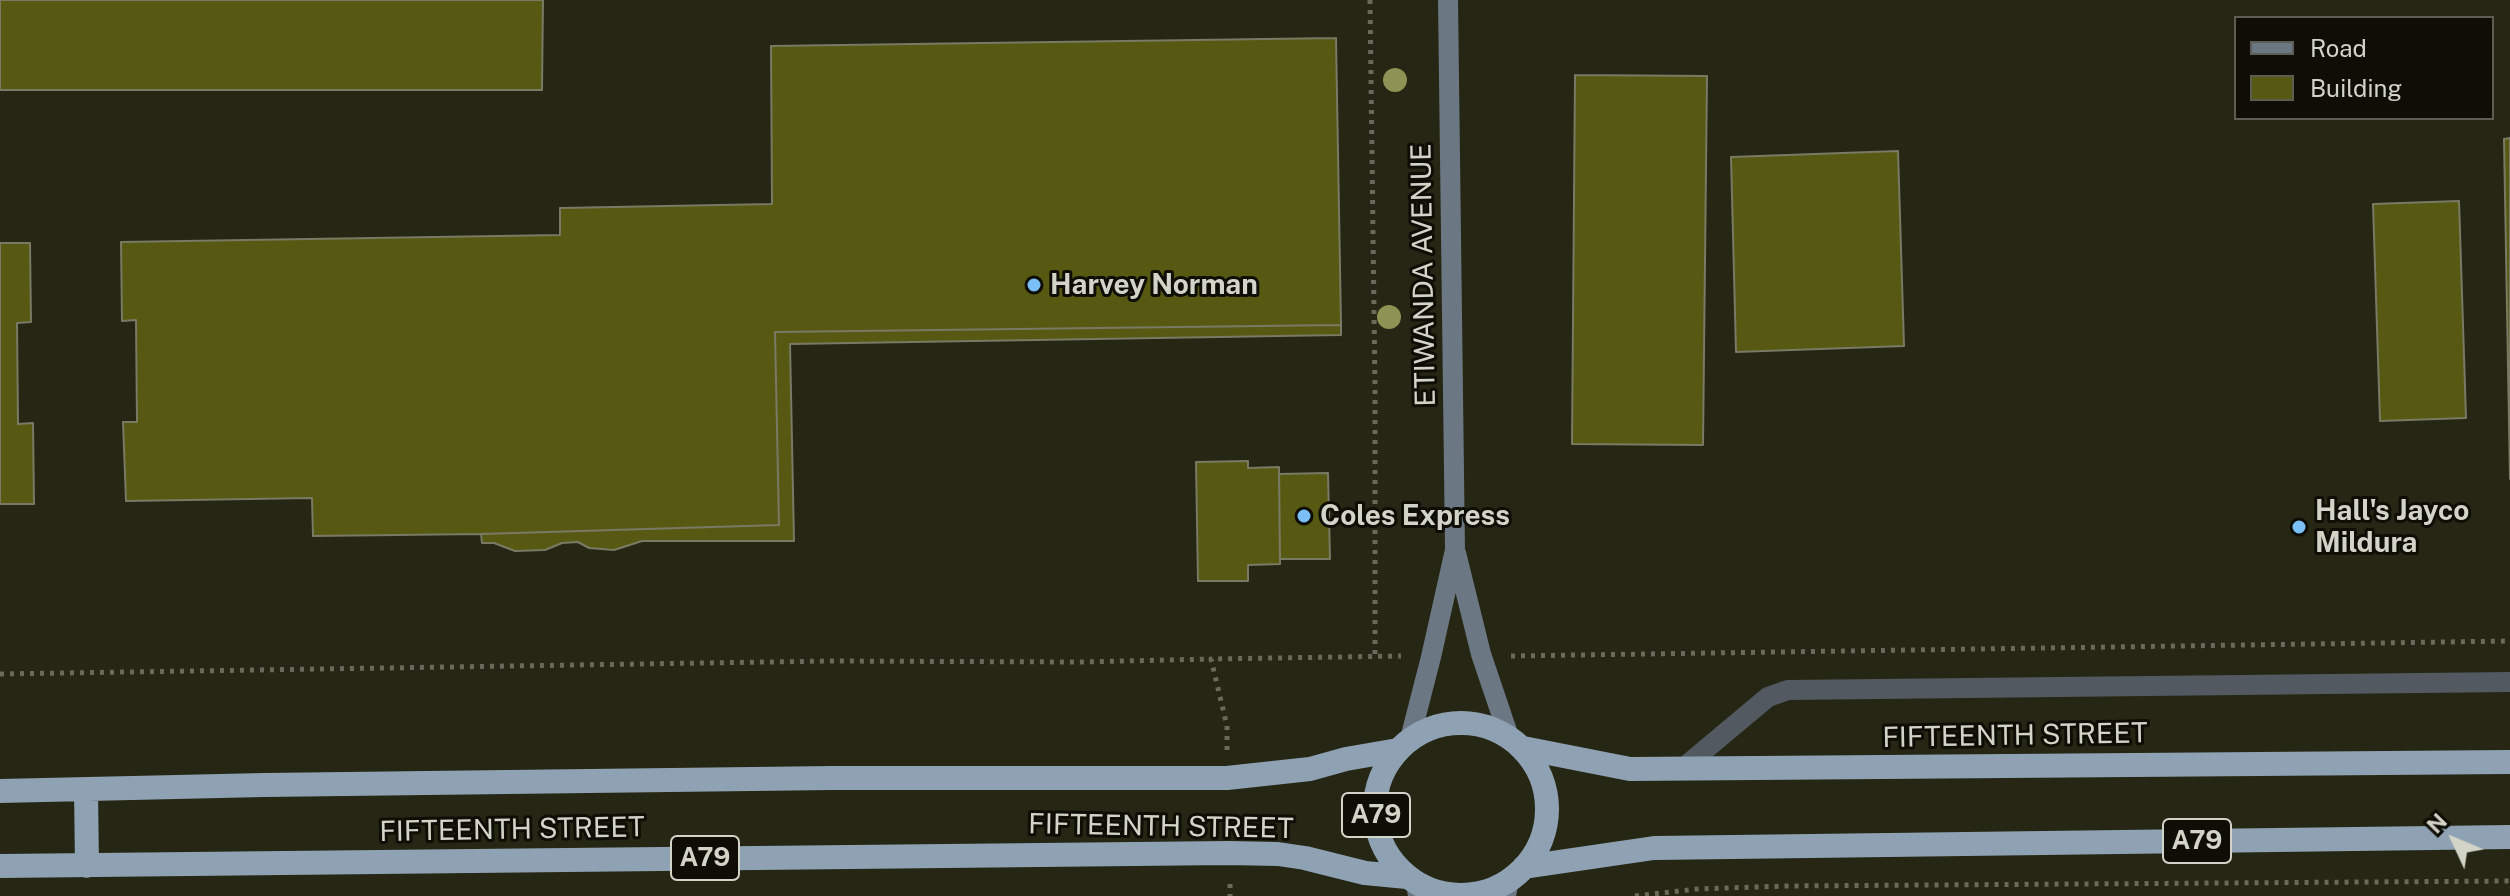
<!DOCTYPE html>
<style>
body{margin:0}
#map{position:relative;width:2510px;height:896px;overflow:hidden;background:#252613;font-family:"Public Sans",sans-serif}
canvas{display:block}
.legend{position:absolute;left:2234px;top:16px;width:260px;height:104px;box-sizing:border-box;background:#0e0e06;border:2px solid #5d5d54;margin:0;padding:10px 14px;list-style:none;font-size:24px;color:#d3d4c8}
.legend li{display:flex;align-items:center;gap:16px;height:40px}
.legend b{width:40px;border:2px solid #5d5d54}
.north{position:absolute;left:2414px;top:800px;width:80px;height:80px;-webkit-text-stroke:6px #0e0e06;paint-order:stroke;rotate:314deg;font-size:22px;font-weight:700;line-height:32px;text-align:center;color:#d3d4c8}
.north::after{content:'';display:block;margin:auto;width:28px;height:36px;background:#d3d4c8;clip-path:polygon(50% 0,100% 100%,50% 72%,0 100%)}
</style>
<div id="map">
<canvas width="2510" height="896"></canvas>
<ul class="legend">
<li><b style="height:10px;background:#6b7782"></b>Road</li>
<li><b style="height:22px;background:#575913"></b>Building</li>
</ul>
<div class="north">N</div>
</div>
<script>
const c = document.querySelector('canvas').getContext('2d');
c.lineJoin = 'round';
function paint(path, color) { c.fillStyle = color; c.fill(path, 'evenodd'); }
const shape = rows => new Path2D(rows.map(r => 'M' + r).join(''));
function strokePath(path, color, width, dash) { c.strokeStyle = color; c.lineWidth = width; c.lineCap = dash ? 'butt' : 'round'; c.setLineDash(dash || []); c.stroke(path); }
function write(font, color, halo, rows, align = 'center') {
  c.font = font + ' "Public Sans",sans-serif'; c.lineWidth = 6; c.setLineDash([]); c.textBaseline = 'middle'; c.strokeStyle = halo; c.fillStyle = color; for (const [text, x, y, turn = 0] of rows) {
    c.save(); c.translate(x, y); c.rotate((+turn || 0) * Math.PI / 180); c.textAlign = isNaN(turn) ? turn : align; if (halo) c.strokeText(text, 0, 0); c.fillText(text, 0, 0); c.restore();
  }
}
const building = shape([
 [0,0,543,0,542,90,0,90,0,0],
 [1336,38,1341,325,775,332,779,525,481,534,313,536,312,498,126,501,123,422,137,422,136,320,122,321,121,242,560,235,560,208,772,204,771,46,1336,38],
 [1575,75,1707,76,1703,445,1572,444,1575,75],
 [2510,138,2510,479,2504,139,2510,138],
 [1898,151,1904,346,1736,352,1731,157,1898,151],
 [2459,201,2466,418,2380,421,2373,204,2459,201],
 [0,243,30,243,31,322,17,323,18,424,33,423,34,504,0,504,0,243],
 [1341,325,1341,335,790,344,794,541,642,541,614,550,589,548,578,542,562,543,545,550,515,551,494,543,482,543,481,534,779,525,775,332,1341,325],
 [1248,461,1248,468,1279,467,1280,564,1248,565,1248,581,1198,581,1196,462,1248,461],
 [1328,473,1330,559,1280,559,1279,474,1328,473]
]);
const path = shape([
 [1370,0,1375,389,1375,657],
 [1511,656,2510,641],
 [0,674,830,661,1080,662,1211,659],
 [1227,750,1227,726,1211,659,1401,656],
 [1230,884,1230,896],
 [1635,896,1697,889,1786,886,2510,881]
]);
const street = shape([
 [1682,769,1768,697,1788,690,2510,682]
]);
const secondary = shape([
 [1456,553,1481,654,1509,737],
 [1410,739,1431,657,1455,550,1448,0],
 [1416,883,1418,896],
 [1506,896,1509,880]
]);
const highway = shape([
 '1375 809a86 86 0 1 1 172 0a86 86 0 1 1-172 0Z',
 [1523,748,1630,769,2510,762],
 [86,790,87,866],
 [0,791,264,785,833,778,1227,778,1310,769,1346,759,1398,750],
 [0,866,1229,853,1278,854,1305,858,1365,873,1407,877],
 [1524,867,1654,848,2510,837]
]);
const trees = [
 [1395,80],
 [1389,317]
];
const markers = [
 [1034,285,8,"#7abff8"],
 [1304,516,8,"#7abff8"],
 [2299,527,8,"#7abff8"]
];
const shields = [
 [1376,815,68],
 [2197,841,68],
 [705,858,68]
];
const shieldNames = [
 ["A79",1376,815],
 ["A79",2197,841],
 ["A79",705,858]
];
const streetNames = [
 ["ETIWANDA AVENUE",1424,275,-91],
 ["FIFTEENTH STREET",2015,736,-1],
 ["FIFTEENTH STREET",1161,827,1],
 ["FIFTEENTH STREET",512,830,-1]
];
const poiNames = [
 ["Harvey Norman",1050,285],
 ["Hall's Jayco",2315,511],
 ["Mildura",2315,543],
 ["Coles Express",1320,516]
];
paint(building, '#575913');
strokePath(building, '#787a64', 2);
strokePath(path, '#696a59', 5, [4, 6]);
strokePath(street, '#525960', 20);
strokePath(secondary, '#6b7782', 20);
strokePath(highway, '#8fa2b3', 24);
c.fillStyle = '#8f9255';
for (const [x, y] of trees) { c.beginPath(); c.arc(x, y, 12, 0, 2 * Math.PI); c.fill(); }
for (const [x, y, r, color] of markers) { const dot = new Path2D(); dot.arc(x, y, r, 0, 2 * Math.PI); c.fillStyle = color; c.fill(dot); strokePath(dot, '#0e0e06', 3); }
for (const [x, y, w] of shields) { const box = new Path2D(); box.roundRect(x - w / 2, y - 22, w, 44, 6); c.fillStyle = '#0e0e06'; c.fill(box); strokePath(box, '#d3d4c8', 2); }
write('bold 26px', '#d3d4c8', null, shieldNames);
write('28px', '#d3d4c8', '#0e0e06', streetNames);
write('bold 28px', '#d3d4c8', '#0e0e06', poiNames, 'left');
</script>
